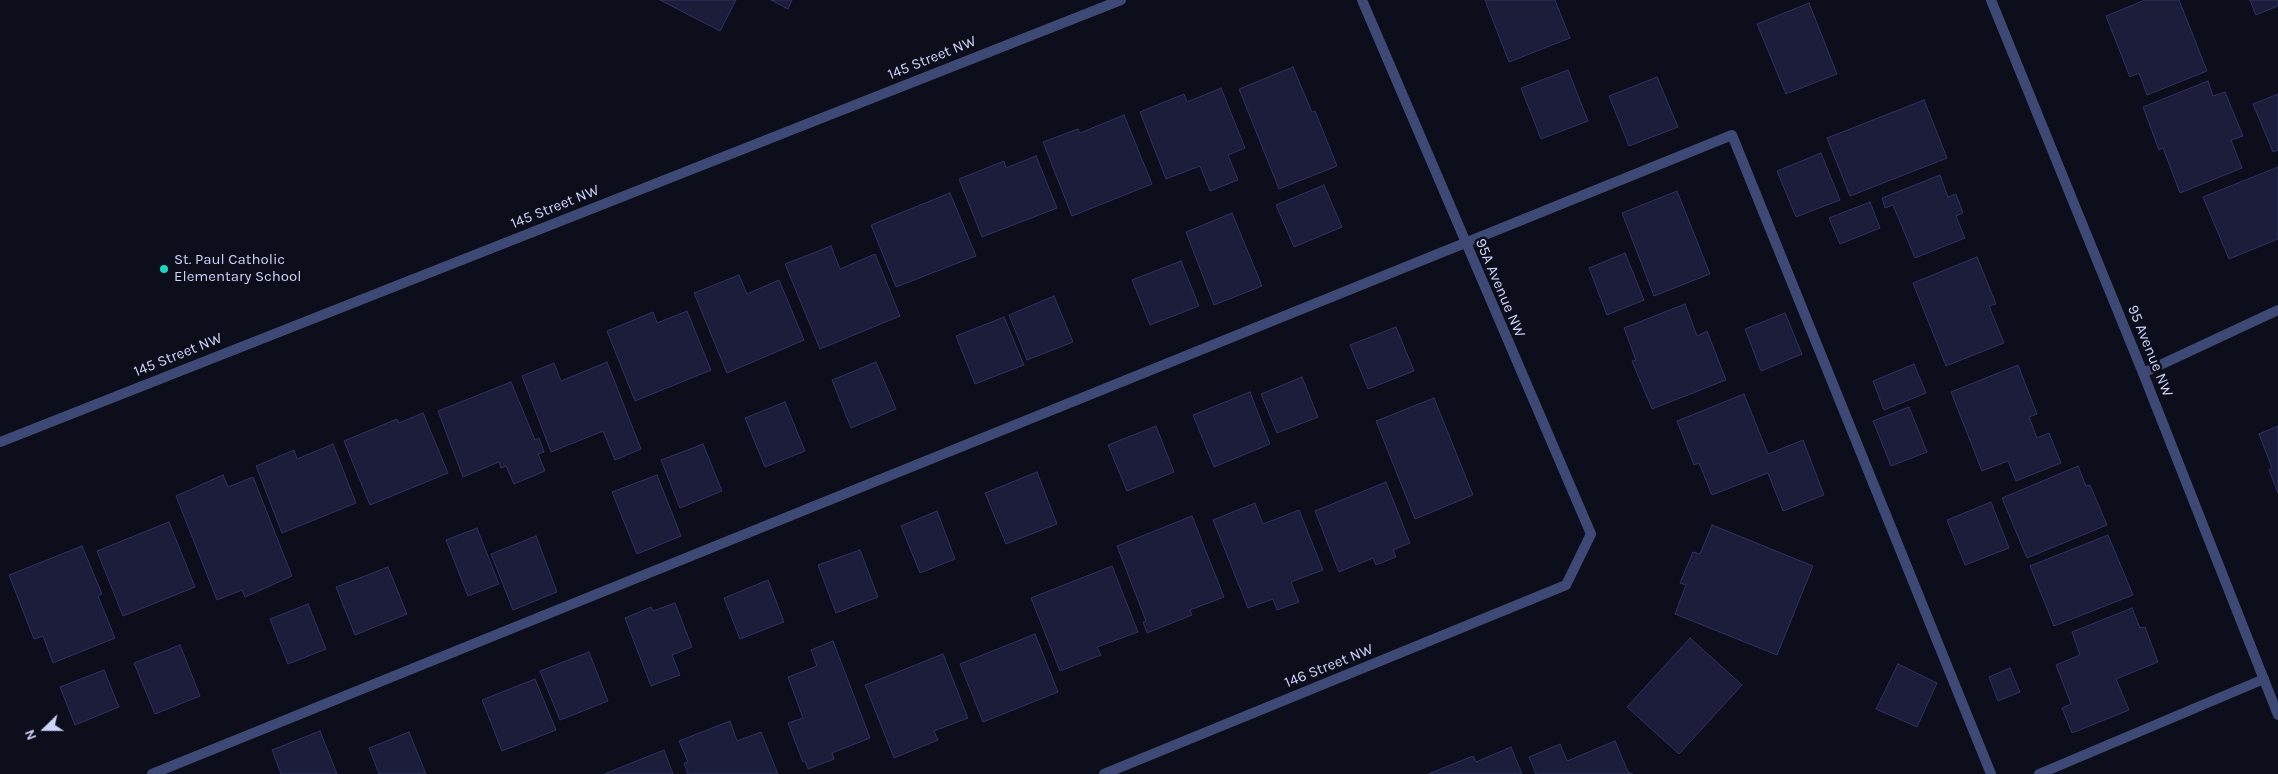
<!DOCTYPE html>
<style>
body{margin:0}
#map{position:relative;width:2278px;height:774px;overflow:hidden;background:#0d0e1b;font-family:Karla,sans-serif}
canvas{display:block}
.north{position:absolute;left:20px;top:704px;width:50px;height:50px;-webkit-text-stroke:4px #0d0e1b;paint-order:stroke;rotate:248deg;font-size:14px;font-weight:700;line-height:20px;text-align:center;color:#cdd3f9}
.north::after{content:'';display:block;margin:auto;width:18px;height:22px;background:#cdd3f9;clip-path:polygon(50% 0,100% 100%,50% 72%,0 100%)}
</style>
<div id="map">
<canvas width="2278" height="774"></canvas>
<div class="north">N</div>
</div>
<script>
const c = document.querySelector('canvas').getContext('2d');
c.lineJoin = 'round';
function paint(path, color) { c.fillStyle = color; c.fill(path, 'evenodd'); }
const shape = rows => new Path2D(rows.map(r => 'M' + r).join(''));
function strokePath(path, color, width, dash) { c.strokeStyle = color; c.lineWidth = width; c.lineCap = dash ? 'butt' : 'round'; c.setLineDash(dash || []); c.stroke(path); }
function write(font, color, halo, rows, align = 'center') {
  c.font = font + ' Karla,sans-serif'; c.lineWidth = 5; c.setLineDash([]); c.textBaseline = 'middle'; c.strokeStyle = halo; c.fillStyle = color; for (const [text, x, y, turn = 0] of rows) {
    c.save(); c.translate(x, y); c.rotate((+turn || 0) * Math.PI / 180); c.textAlign = isNaN(turn) ? turn : align; if (halo) c.strokeText(text, 0, 0); c.fillText(text, 0, 0); c.restore();
  }
}
const building = shape([
 [660,0,736,0,720,31,660,0],
 [771,0,792,0,788,9,771,0],
 [1485,0,1555,0,1570,38,1509,62,1485,0],
 [2145,0,2179,0,2207,71,2147,95,2139,73,2130,77,2106,16,2145,0],
 [2250,0,2278,0,2278,6,2256,15,2250,0],
 [1809,3,1837,74,1786,94,1757,24,1809,3],
 [1293,67,1312,112,1315,111,1337,166,1279,189,1239,89,1293,67],
 [1568,70,1588,121,1541,139,1521,88,1568,70],
 [1657,77,1678,127,1629,146,1609,96,1657,77],
 [2208,81,2213,96,2225,92,2243,136,2231,140,2242,168,2180,193,2163,148,2159,150,2143,107,2208,81],
 [1221,88,1245,148,1228,155,1238,180,1210,191,1200,166,1166,179,1140,112,1184,94,1187,102,1221,88],
 [2278,94,2278,150,2273,152,2253,104,2278,94],
 [1924,100,1947,158,1850,196,1827,138,1924,100],
 [1124,115,1152,184,1072,216,1043,142,1078,129,1080,133,1124,115],
 [1821,153,1840,200,1796,217,1777,171,1821,153],
 [1036,156,1057,208,982,237,959,179,1004,161,1006,168,1036,156],
 [2278,167,2278,239,2229,259,2203,197,2278,167],
 [1940,175,1948,197,1956,194,1963,213,1956,216,1965,238,1915,258,1893,205,1885,208,1882,198,1940,175],
 [1324,185,1342,227,1294,247,1276,205,1324,185],
 [1677,191,1710,274,1654,296,1622,213,1677,191],
 [950,193,976,256,896,287,871,225,950,193],
 [1870,202,1880,228,1840,244,1829,218,1870,202],
 [1232,213,1262,286,1214,305,1186,232,1232,213],
 [831,246,840,269,875,254,900,316,820,349,785,264,831,246],
 [1625,253,1644,300,1607,315,1589,268,1625,253],
 [1977,257,1996,304,1989,306,2004,343,1946,366,1913,283,1977,257],
 [1181,261,1199,306,1150,325,1132,280,1181,261],
 [739,275,747,294,779,280,804,340,727,373,694,293,739,275],
 [1054,296,1073,342,1027,360,1009,315,1054,296],
 [1685,304,1697,336,1707,331,1726,380,1652,409,1632,361,1636,360,1624,328,1685,304],
 [687,311,711,370,635,401,607,331,653,312,657,323,687,311],
 [1785,313,1802,354,1761,371,1745,329,1785,313],
 [1004,317,1024,365,975,384,956,336,1004,317],
 [1396,327,1414,371,1368,389,1350,345,1396,327],
 [607,362,641,449,615,460,603,431,551,452,522,376,554,363,561,381,607,362],
 [876,362,896,409,851,428,832,380,876,362],
 [1914,364,1926,393,1884,410,1873,381,1914,364],
 [2018,365,2037,414,2029,417,2037,438,2049,433,2061,463,2016,481,2008,461,1982,471,1951,392,2018,365],
 [1302,377,1318,417,1277,433,1261,394,1302,377],
 [511,382,535,440,539,438,544,452,538,454,545,471,514,484,506,466,501,468,499,462,463,477,438,411,511,382],
 [1250,392,1270,444,1214,467,1193,415,1250,392],
 [1744,394,1768,454,1803,440,1824,495,1783,511,1768,473,1712,495,1699,463,1694,465,1677,421,1744,394],
 [1434,398,1473,495,1415,519,1376,421,1434,398],
 [785,402,805,451,765,467,745,418,785,402],
 [1909,407,1927,452,1891,466,1873,421,1909,407],
 [423,413,448,473,370,505,344,441,397,419,399,423,423,413],
 [1156,426,1174,472,1127,491,1108,445,1156,426],
 [2278,426,2278,493,2269,470,2272,468,2259,434,2278,426],
 [333,444,356,503,282,533,256,466,294,450,297,459,333,444],
 [703,444,722,491,680,508,661,460,703,444],
 [2078,466,2086,486,2090,485,2107,525,2027,558,2002,498,2078,466],
 [1037,472,1057,524,1006,544,985,493,1037,472],
 [223,475,228,487,253,477,292,576,245,597,242,590,217,600,176,496,223,475],
 [657,475,681,536,637,554,612,492,657,475],
 [1386,482,1410,543,1393,550,1396,557,1376,565,1373,558,1339,572,1315,511,1386,482],
 [1991,502,2009,548,1965,565,1947,520,1991,502],
 [1255,503,1263,524,1299,510,1323,570,1291,582,1299,602,1277,610,1273,599,1248,608,1213,520,1255,503],
 [937,511,955,559,920,573,901,526,937,511],
 [1192,516,1224,597,1190,610,1192,615,1147,633,1143,622,1146,621,1117,546,1192,516],
 [169,522,195,587,123,616,97,551,169,522],
 [1712,525,1813,566,1777,655,1675,614,1686,585,1680,583,1693,552,1700,554,1712,525],
 [477,528,499,584,468,596,446,540,477,528],
 [2108,535,2133,595,2054,626,2030,566,2108,535],
 [536,536,557,592,513,610,491,554,536,536],
 [82,546,102,594,98,596,115,638,53,663,43,636,34,639,9,575,82,546],
 [860,550,878,597,836,613,818,565,860,550],
 [1112,566,1138,632,1097,647,1101,655,1060,671,1031,598,1112,566],
 [388,567,407,614,355,635,336,587,388,567],
 [768,580,784,622,740,639,724,598,768,580],
 [675,603,692,647,672,655,680,675,651,686,625,618,651,607,653,611,675,603],
 [308,604,326,649,288,664,270,619,308,604],
 [2132,608,2140,628,2145,627,2158,662,2116,679,2129,710,2072,733,2062,708,2071,704,2056,665,2080,655,2072,632,2132,608],
 [1035,634,1058,692,983,722,960,664,1035,634],
 [1690,638,1742,685,1679,754,1627,707,1690,638],
 [833,641,870,738,832,753,834,759,808,769,805,761,803,762,788,723,803,718,788,677,817,666,811,650,833,641],
 [180,645,200,696,155,714,134,663,180,645],
 [589,652,608,701,560,720,540,671,589,652],
 [943,654,968,718,934,731,938,740,894,758,865,685,943,654],
 [1898,664,1937,683,1917,727,1876,709,1898,664],
 [2010,668,2020,692,1998,701,1989,677,2010,668],
 [104,670,119,707,75,725,60,687,104,670],
 [535,679,556,730,502,751,482,700,535,679],
 [730,721,737,741,761,732,778,774,688,774,684,763,688,762,679,741,730,721],
 [320,731,337,774,281,774,272,750,320,731],
 [409,732,426,774,379,774,369,748,409,732],
 [1615,741,1628,772,1633,774,1536,774,1529,757,1560,744,1567,761,1615,741],
 [1511,747,1522,774,1428,774,1473,756,1476,762,1511,747],
 [664,750,673,774,604,774,664,750]
]);
const service = shape([
 [152,774,1732,135,1991,774],
 [2039,774,2264,679]
]);
const minor = shape([
 [2143,373,2278,310],
 [0,442,1121,0],
 [1104,774,1566,585,1591,534,1362,0]
]);
const tertiary = shape([
 [1991,0,2143,373,2278,715]
]);
const markers = [
 [164,269,5,"#19d9bf"]
];
const streetNames = [
 ["145 Street NW",932,58,-22],
 ["145 Street NW",555,207,-22],
 ["95A Avenue NW",1500,288,67],
 ["95 Avenue NW",2150,351,68],
 ["145 Street NW",178,355,-22],
 ["146 Street NW",1329,666,-22]
];
const poiNames = [
 ["St. Paul Catholic",174,260],
 ["Elementary School",174,277]
];
paint(building, '#1c1d3a');
strokePath(building, '#303263', 1);
strokePath(service, '#3e4975', 10);
strokePath(minor, '#3e4975', 10);
strokePath(tertiary, '#3e4975', 10);
for (const [x, y, r, color] of markers) { const dot = new Path2D(); dot.arc(x, y, r, 0, 2 * Math.PI); c.fillStyle = color; c.fill(dot); strokePath(dot, '#0d0e1b', 2); }
write('15px', '#cdd3f9', '#0d0e1b', streetNames);
write('15px', '#cdd3f9', '#0d0e1b', poiNames, 'left');
</script>
